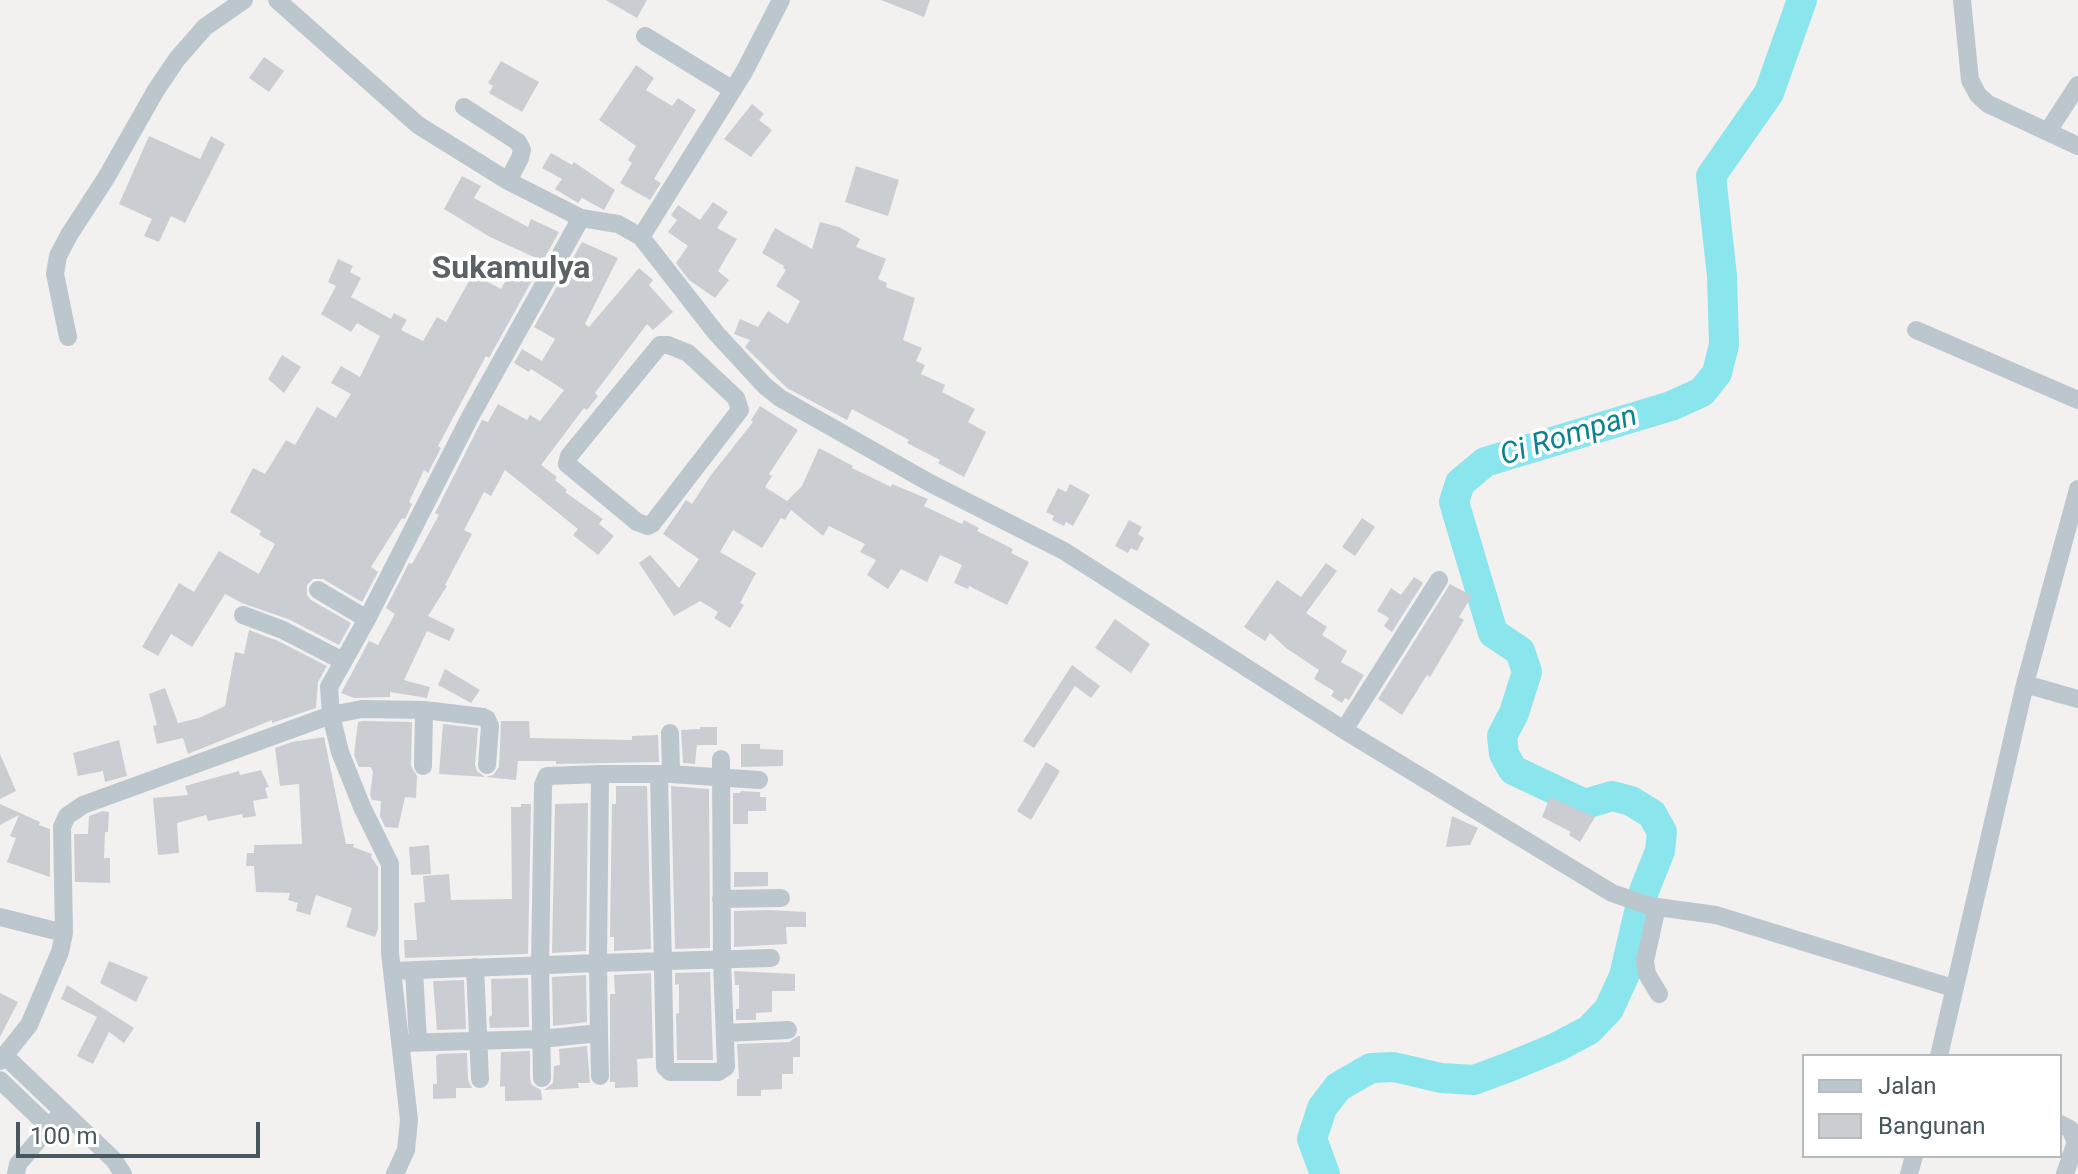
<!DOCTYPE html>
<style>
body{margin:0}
#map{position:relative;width:2078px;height:1174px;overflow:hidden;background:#f3f0f0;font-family:Roboto,sans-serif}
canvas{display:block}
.legend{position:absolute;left:1802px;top:1054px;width:260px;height:104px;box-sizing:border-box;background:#fff;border:2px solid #b6bbbf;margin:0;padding:10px 14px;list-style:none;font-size:24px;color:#48565e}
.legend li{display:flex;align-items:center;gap:16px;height:40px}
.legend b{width:40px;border:2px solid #b6bbbf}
.scale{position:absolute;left:16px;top:1122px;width:244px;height:36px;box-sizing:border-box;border:4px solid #48565e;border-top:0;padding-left:10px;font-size:24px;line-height:28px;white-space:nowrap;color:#48565e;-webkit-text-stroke:6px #fff;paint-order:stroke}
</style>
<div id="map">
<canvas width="2078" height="1174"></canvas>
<ul class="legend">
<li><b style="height:10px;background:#bcc6cd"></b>Jalan</li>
<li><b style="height:22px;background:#caced3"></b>Bangunan</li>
</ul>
<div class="scale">100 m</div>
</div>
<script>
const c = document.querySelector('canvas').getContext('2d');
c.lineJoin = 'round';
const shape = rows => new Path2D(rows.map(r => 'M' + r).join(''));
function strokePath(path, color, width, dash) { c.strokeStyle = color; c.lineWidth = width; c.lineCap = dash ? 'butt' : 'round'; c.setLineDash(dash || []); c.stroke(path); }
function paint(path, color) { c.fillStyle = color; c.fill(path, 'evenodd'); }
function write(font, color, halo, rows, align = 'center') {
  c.font = font + ' Roboto,sans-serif'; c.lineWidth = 7; c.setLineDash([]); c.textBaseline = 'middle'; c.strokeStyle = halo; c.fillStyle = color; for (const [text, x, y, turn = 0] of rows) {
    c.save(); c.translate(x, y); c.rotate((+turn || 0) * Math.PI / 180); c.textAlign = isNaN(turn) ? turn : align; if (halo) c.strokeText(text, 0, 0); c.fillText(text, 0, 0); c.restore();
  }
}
const river = shape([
 [1325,1174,1312,1139,1322,1108,1338,1087,1371,1068,1394,1067,1441,1078,1474,1080,1509,1067,1557,1047,1589,1030,1609,1009,1624,976,1644,891,1660,851,1662,832,1652,814,1631,801,1612,796,1585,804,1513,770,1504,754,1502,736,1514,713,1527,672,1520,651,1493,633,1454,502,1460,483,1485,462,1671,406,1702,392,1717,373,1724,345,1722,276,1711,176,1769,93,1802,0]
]);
const building = shape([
 [606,0,647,0,637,18],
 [881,0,930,0,924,17],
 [264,57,284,71,269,92,249,78],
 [501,61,539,82,522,112,489,93,493,86,488,83],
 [636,65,654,78,646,90,672,106,678,98,696,110,654,179,661,183,650,200,620,183,632,163,628,160,636,146,599,120],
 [752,104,764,114,759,120,772,130,751,157,724,139],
 [149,136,200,159,211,136,225,144,185,223,171,216,159,242,144,236,152,219,119,204],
 [551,153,572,165,574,162,615,190,604,210,582,198,578,203,555,189,562,179,542,168],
 [856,166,899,180,888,216,845,202],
 [462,176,481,186,474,198,528,227,531,219,559,232,489,358,486,356,438,446,441,448,428,473,424,470,409,502,412,504,405,519,402,518,371,567,378,572,362,602,323,579,313,579,307,585,307,595,311,600,351,623,339,645,288,619,242,603,225,594,192,647,171,634,158,656,142,647,179,583,194,592,219,551,259,574,275,544,259,535,261,531,230,512,253,468,265,474,286,440,295,445,317,407,336,418,351,394,331,383,341,366,360,377,380,336,357,323,351,332,321,314,336,286,328,282,338,259,353,266,350,272,361,278,351,297,391,319,394,313,407,320,401,330,423,341,437,317,446,322,473,274,501,289,510,273,525,282,536,258,490,237,444,209],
 [713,202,728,212,717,228,737,239,718,271,729,280,715,298,689,280,676,263,688,246,668,232,677,220,671,215,678,205,700,220],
 [820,222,839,227,860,239,856,247,886,259,878,279,887,283,886,287,915,298,903,340,922,348,916,361,925,365,921,374,945,385,942,392,975,409,968,422,986,432,964,477,938,463,940,460,907,443,909,440,852,409,847,420,787,388,745,347,750,340,734,334,740,319,758,327,768,311,788,324,800,301,776,286,786,270,783,268,784,266,762,253,775,228,812,249],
 [582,242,618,258,585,324,589,327,639,268,653,280,649,285,673,312,653,330,647,324,595,393,598,396,587,410,584,408,541,465,557,477,555,480,567,490,565,492,603,519,599,524,614,536,598,555,573,535,578,529,505,470,491,496,484,492,464,530,472,534,445,585,447,586,428,616,455,629,449,641,427,631,404,680,430,687,427,698,390,692,390,697,354,698,341,693,369,641,378,645,395,614,386,608,409,563,412,564,439,515,435,513,482,420,488,422,498,404,527,420,530,415,540,421,564,390,531,369,529,372,514,363,522,349,542,361,555,339,534,327],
 [282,355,301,367,284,393,268,379],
 [760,406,798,430,769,474,772,476,765,487,787,501,802,486,819,448,853,466,852,468,891,487,892,484,928,499,924,506,962,524,964,520,979,528,977,531,1013,549,1011,553,1029,562,1007,605,969,586,968,589,954,583,962,565,940,555,927,582,901,569,888,589,867,575,876,560,860,552,865,544,829,526,823,536,791,510,785,520,781,518,762,548,733,530,720,552,756,573,740,603,744,605,730,628,714,618,718,612,700,601,674,616,639,563,650,555,679,588,699,559,663,534,686,500,692,504,711,475,753,422,751,420],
 [1070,484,1090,495,1073,526,1066,522,1064,526,1052,520,1054,516,1046,512,1058,488,1066,492],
 [1362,518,1375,527,1355,556,1342,547],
 [1129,520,1142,527,1138,534,1144,538,1137,551,1131,548,1128,553,1115,546],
 [1326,563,1337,571,1306,613,1327,627,1322,635,1347,651,1341,662,1364,675,1349,700,1345,698,1342,703,1331,696,1334,691,1314,679,1319,670,1286,648,1270,633,1265,641,1244,627,1277,580,1301,597],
 [1414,577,1423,583,1392,632,1384,626,1389,618,1377,611,1391,588,1401,595],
 [1450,584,1472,596,1459,617,1464,620,1430,677,1427,675,1402,715,1378,699],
 [1115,619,1150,644,1131,673,1095,648],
 [249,630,278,641,327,666,318,682,316,708,272,723,272,720,188,754,183,738,157,744,153,726,157,725,149,694,165,688,178,723,199,718,225,706,235,652,244,654],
 [1072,665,1100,686,1091,698,1075,686,1034,748,1023,741],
 [445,669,480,690,471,703,438,685],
 [363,721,412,722,411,766,417,776,416,798,405,797,398,828,385,827,380,816,381,801,372,800,370,795,373,772,371,767,359,767,354,755,358,722],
 [501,721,529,721,530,738,632,740,632,736,658,735,659,762,556,764,556,761,518,761,516,780,486,777,493,775,499,767],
 [443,724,478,728,475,765,477,771,485,777,439,774],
 [700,727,717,727,717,745,697,745,695,764,683,763,681,730,700,729],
 [324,737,346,844,354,844,353,847,372,854,371,857,378,867,378,929,375,937,346,927,352,908,316,895,310,915,296,911,298,903,288,900,290,893,256,892,254,866,246,866,247,853,254,853,254,845,302,844,299,784,280,786,275,748,292,742],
 [119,740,127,776,105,782,103,771,78,776,73,753],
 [741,744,760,744,760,749,783,750,783,766,741,767],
 [0,754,16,791,0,799],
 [1046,762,1060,771,1031,820,1017,811],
 [261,770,269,787,265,788,268,798,253,801,256,816,243,818,242,814,208,821,206,815,177,823,179,853,158,855,153,798,188,795,185,786,239,771,240,775],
 [616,786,647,786,651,949,614,951,614,937,610,937,612,804,616,804],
 [671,786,709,789,710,948,675,949],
 [741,791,760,792,760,797,766,797,766,811,748,811,748,824,733,824,733,793,740,793],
 [1550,797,1595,817,1580,842,1569,835,1571,832,1542,817],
 [588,803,586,951,552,953,555,804],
 [0,804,40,822,39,825,50,829,50,877,7,862,16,838,10,836,19,815,0,825],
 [521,804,531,804,528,954,405,958,404,940,417,940,414,903,425,902,423,876,449,874,451,900,512,899,511,807,521,807],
 [103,811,109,812,108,832,105,832,104,858,110,858,110,883,75,882,74,834,88,834,89,816],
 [1452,816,1478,828,1470,845,1446,847],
 [429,845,431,874,411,875,409,847],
 [734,872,768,872,768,886,734,887],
 [768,910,806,912,806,927,786,927,787,944,734,947,734,911],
 [109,961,148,977,136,1002,100,983],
 [734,971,795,974,795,991,772,991,772,1012,756,1013,756,1020,736,1020,736,1009,739,1009,739,985,735,985],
 [710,972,713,1060,677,1060,676,1014,679,1013,679,984,675,985,675,973],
 [651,973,653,1058,637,1059,638,1087,615,1088,615,1082,610,1082,610,994,615,994,614,975],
 [586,975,587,1022,553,1026,552,977],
 [528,978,529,1027,490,1028,489,1017,492,1015,491,979],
 [464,980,466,1029,437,1030,433,981],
 [67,985,134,1028,124,1043,109,1032,93,1064,77,1056,97,1017,61,999],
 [0,993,18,1002,0,1037],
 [798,1036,800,1036,800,1057,793,1057,793,1074,782,1074,782,1089,761,1090,761,1096,737,1096,737,1079,739,1079,737,1044,789,1042],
 [587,1046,590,1083,578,1083,579,1088,544,1090,553,1083,554,1066,560,1065,559,1049],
 [530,1051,530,1079,532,1085,541,1090,542,1100,505,1101,505,1086,500,1087,501,1052],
 [467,1053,468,1080,472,1088,456,1088,456,1098,433,1099,433,1084,437,1084,436,1056,438,1054]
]);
const minor = shape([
 [277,0,418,125,508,181,581,218],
 [1962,0,1970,80,1978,95,1988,104,2078,146],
 [645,36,733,90],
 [464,107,518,142,522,150,520,158,508,181],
 [2048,131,2078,85],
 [641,237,744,72,781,0],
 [1916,330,2078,400],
 [68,337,55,274,58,256,69,235,106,178,156,90,177,59,205,27,244,0],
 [660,345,668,345,688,353,736,398,740,410,652,524,648,526,637,522,567,464,569,456,660,345],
 [318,590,367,619],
 [243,615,283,630,343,661],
 [2025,684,2078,699],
 [1344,730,1439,580],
 [670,733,671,774,659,774,665,1067,670,1072,718,1072,726,1067,722,961,721,759],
 [423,766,424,710],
 [600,774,659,774],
 [671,774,759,780],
 [721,899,781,898],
 [1657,907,1645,961,1647,974,1659,994],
 [0,917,64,933],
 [475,967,480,1079],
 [414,970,418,1042],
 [392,971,598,963,599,1033,541,1039,401,1043],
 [599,1033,600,1076],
 [725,1033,788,1030],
 [5,1056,114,1160,123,1174],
 [1939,1056,2025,684,2078,489],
 [0,1061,29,1025,60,952,64,933,62,827,67,816,83,805,331,715,362,709,424,710,483,717,487,719,490,726,487,765],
 [542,1078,540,966,543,785,547,776,600,774,598,963,771,958],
 [0,1080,49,1127],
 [2060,1124,2070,1129,2076,1142,2065,1174],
 [16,1174,18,1164,63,1111],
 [395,1174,406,1150,409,1120,390,953,390,864,362,807,340,752,331,715,329,687,367,619,470,417,581,218,618,224,641,237,716,333,765,386,780,398,930,483,1064,551,1344,730,1612,893,1650,906,1716,915,1953,988],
 [1909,1174,1914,1156]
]);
const waterNames = [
 ["Ci Rompan",1569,437,-17]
];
const quarterNames = [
 ["Sukamulya",511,270]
];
strokePath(river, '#8be5ed', 30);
paint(building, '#caced3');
strokePath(minor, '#bcc6cd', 18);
write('italic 30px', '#0c838f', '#fff', waterNames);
write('bold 32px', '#5c6165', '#fff', quarterNames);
</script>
